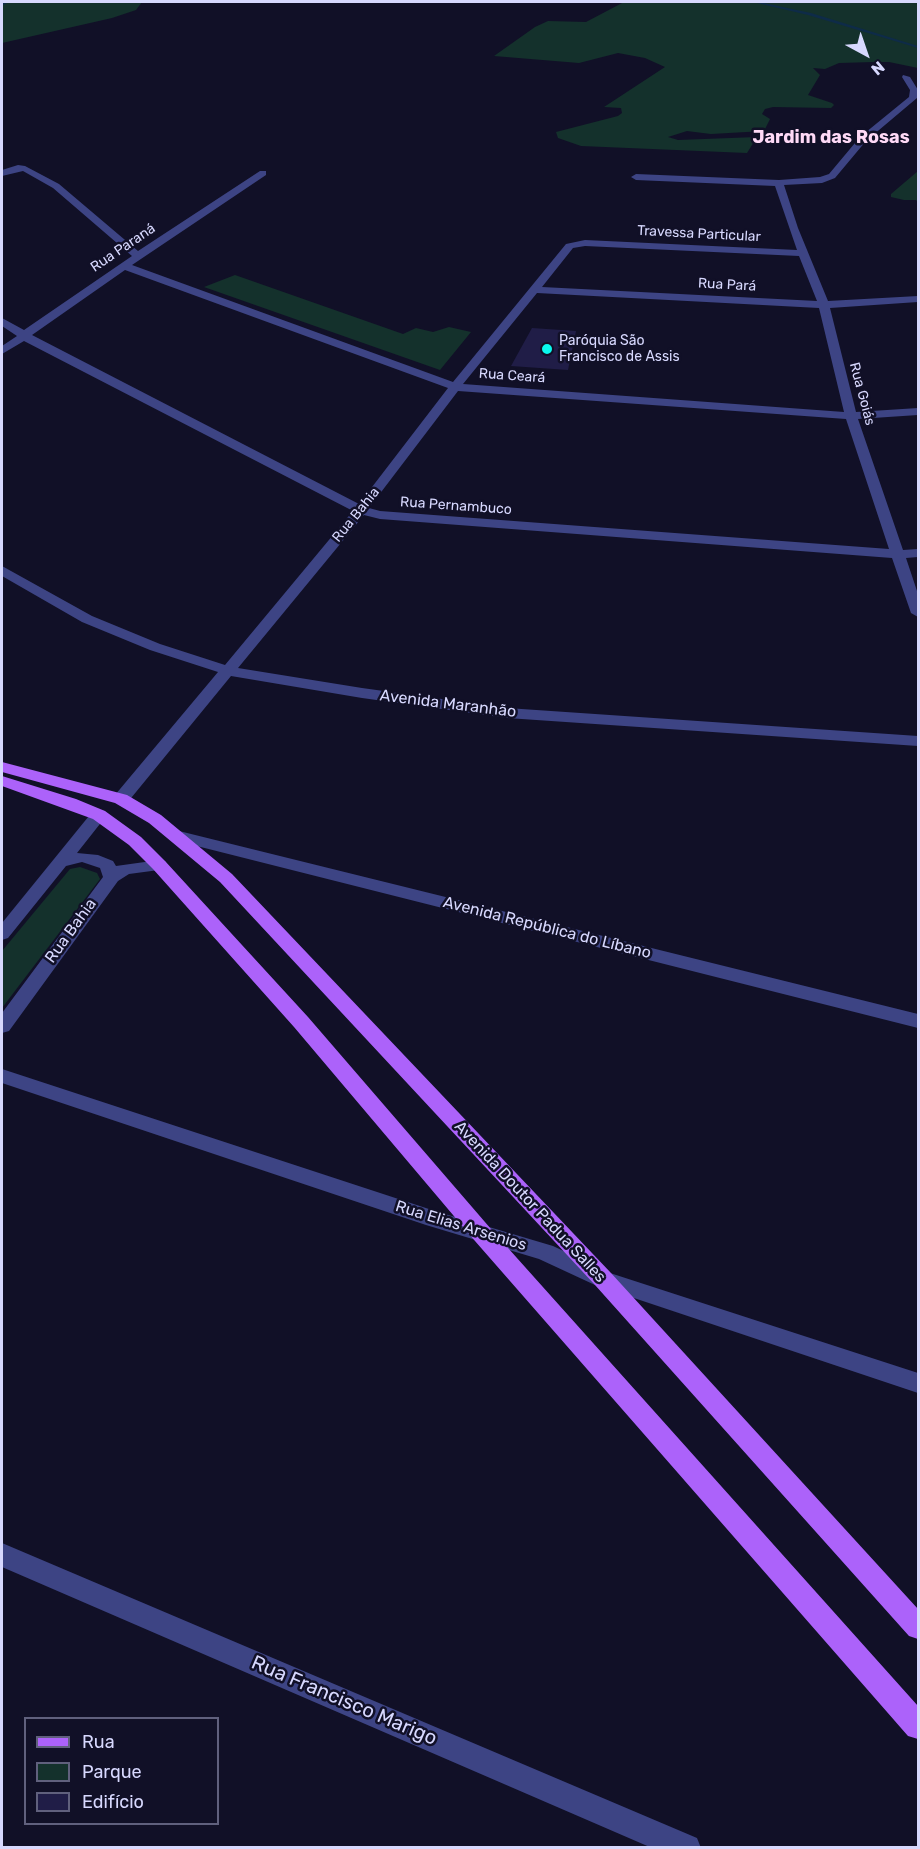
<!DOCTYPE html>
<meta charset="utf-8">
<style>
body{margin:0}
#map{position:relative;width:920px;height:1849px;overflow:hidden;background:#111027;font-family:Rubik,sans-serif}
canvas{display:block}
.frame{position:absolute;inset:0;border:3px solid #d7d8fe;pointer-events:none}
.legend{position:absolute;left:24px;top:1717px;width:195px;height:108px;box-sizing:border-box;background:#111027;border:2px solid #60607d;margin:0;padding:8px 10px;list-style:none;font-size:18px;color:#d7d8fe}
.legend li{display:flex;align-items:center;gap:12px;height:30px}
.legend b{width:30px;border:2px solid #60607d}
.north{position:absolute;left:836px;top:24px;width:60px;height:60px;-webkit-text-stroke:4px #111027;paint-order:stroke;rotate:140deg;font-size:16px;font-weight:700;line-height:24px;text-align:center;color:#d7d8fe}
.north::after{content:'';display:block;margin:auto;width:21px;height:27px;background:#d7d8fe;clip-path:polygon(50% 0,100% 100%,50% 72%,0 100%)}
</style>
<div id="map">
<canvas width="920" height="1849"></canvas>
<div class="frame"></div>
<ul class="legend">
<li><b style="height:8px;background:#ac62fa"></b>Rua</li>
<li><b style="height:16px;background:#14312c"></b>Parque</li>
<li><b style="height:16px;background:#201d47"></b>Edifício</li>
</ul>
<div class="north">N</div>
</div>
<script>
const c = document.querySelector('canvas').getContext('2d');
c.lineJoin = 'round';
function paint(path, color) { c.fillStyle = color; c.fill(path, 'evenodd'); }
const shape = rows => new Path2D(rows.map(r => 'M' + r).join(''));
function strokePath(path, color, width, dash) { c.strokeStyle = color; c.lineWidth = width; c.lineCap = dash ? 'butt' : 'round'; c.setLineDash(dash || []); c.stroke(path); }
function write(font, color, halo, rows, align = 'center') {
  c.font = font + ' Rubik,sans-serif'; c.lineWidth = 5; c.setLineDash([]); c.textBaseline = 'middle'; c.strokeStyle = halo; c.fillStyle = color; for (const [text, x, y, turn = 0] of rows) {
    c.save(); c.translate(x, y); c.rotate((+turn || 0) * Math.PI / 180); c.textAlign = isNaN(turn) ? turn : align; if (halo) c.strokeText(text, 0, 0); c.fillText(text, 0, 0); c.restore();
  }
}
const green = shape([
 [2,2,142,2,136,10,112,18,2,43],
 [624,2,918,2,918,68,889,62,874,62,839,63,825,69,813,68,820,75,808,95,832,103,834,105,831,108,773,107,765,109,762,114,770,119,764,131,711,134,687,131,668,137,678,140,757,137,747,153,581,146,558,138,556,132,618,116,622,113,621,108,604,107,665,67,645,58,618,53,579,63,494,56,535,27,548,21,586,22],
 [918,171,918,202,916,200,904,200,891,197,891,194],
 [235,275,403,334,416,328,433,332,449,327,471,332,440,370,204,287],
 [80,867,97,873,100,879,2,1008,2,951,70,869]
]);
const stream = shape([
 [5,2,9,2,2,6,2,3,5,2],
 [753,2,759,2,811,13,918,46,918,48,808,15,753,2]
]);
const building = shape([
 [532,328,576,331,568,370,511,366]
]);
const minor = shape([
 [903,75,910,77,918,90,917,98,866,141,835,178,822,183,784,185,798,228,828,301,918,296,918,302,830,308,856,412,918,408,918,415,858,419,903,550,918,549,918,557,906,558,918,594,918,617,911,613,892,558,380,519,364,515,238,668,362,688,507,708,918,736,918,746,507,718,362,698,231,676,127,803,115,803,113,799,115,795,218,672,150,650,82,622,2,576,2,566,92,616,160,644,225,665,353,511,24,341,2,354,2,346,17,336,2,326,2,318,24,330,132,256,53,188,23,171,2,176,2,170,18,165,25,166,59,184,138,251,260,171,266,171,266,175,132,265,453,382,566,244,585,240,797,250,775,186,636,180,631,177,636,174,779,180,820,177,829,174,860,137,909,97,910,90,902,77,903,75],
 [585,246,799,256,817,301,542,287,573,248,585,246],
 [125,270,448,388,359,504,32,335,125,270],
 [537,293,819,308,844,412,463,384,537,293],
 [458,391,846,419,889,549,380,511,369,508,458,391],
 [99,810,105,811,107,815,77,853,98,855,113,861,116,866,159,860,165,861,168,865,165,869,159,870,129,874,118,881,9,1031,2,1033,2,1013,103,877,100,868,82,862,66,866,8,938,2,940,2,923,93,811,99,810],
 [175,830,918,1014,918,1028,169,839,167,835,169,831,175,830],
 [2,1069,435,1211,553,1246,610,1273,918,1373,918,1393,595,1285,539,1259,426,1225,2,1083,2,1069],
 [2,1543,697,1838,701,1848,652,1848,2,1567,2,1543]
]);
const major = shape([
 [2,762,127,795,161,815,232,874,611,1273,918,1609,918,1639,909,1636,595,1285,220,882,149,823,115,803,2,772,2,762],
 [2,776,76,799,105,811,141,837,165,861,308,1017,491,1229,918,1706,918,1739,908,1736,475,1241,294,1027,153,869,129,845,93,819,2,786,2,776]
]);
const markers = [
 [547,349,6,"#0af8ee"]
];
const farStreetnames = [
 ["Travessa Particular",699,234,3],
 ["Rua Paraná",123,248,-34],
 ["Rua Pará",727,285,3],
 ["Rua Ceará",512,376,4],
 ["Rua Goiás",862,394,75],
 ["Rua Pernambuco",456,506,4],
 ["Rua Bahia",356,515,-51]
];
const farPoinames = [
 ["Paróquia São",559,341],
 ["Francisco de Assis",559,357]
];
const streetNames = [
 ["Avenida Maranhão",448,704,7],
 ["Avenida República do Líbano",547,928,14],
 ["Rua Bahia",71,931,-54],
 ["Avenida Doutor Padua Salles",530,1202,47],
 ["Rua Elias Arsenios",461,1226,17]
];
const farDistrictnames = [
 ["Jardim das Rosas",831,138]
];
const nearStreetnames = [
 ["Rua Francisco Marigo",344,1701,23]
];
paint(green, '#14312c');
paint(stream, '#0e2b48');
paint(building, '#201d47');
paint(minor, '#3d4484');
paint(major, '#ac62fa');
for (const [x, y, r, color] of markers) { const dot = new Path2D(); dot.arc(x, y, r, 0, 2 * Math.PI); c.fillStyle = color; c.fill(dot); strokePath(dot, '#111027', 2); }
write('14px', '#d7d8fe', '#111027', farStreetnames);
write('14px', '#d7d8fe', '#111027', farPoinames, 'left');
write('16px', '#d7d8fe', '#111027', streetNames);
write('bold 18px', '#fed9f6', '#111027', farDistrictnames);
write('20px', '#d7d8fe', '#111027', nearStreetnames);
</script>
